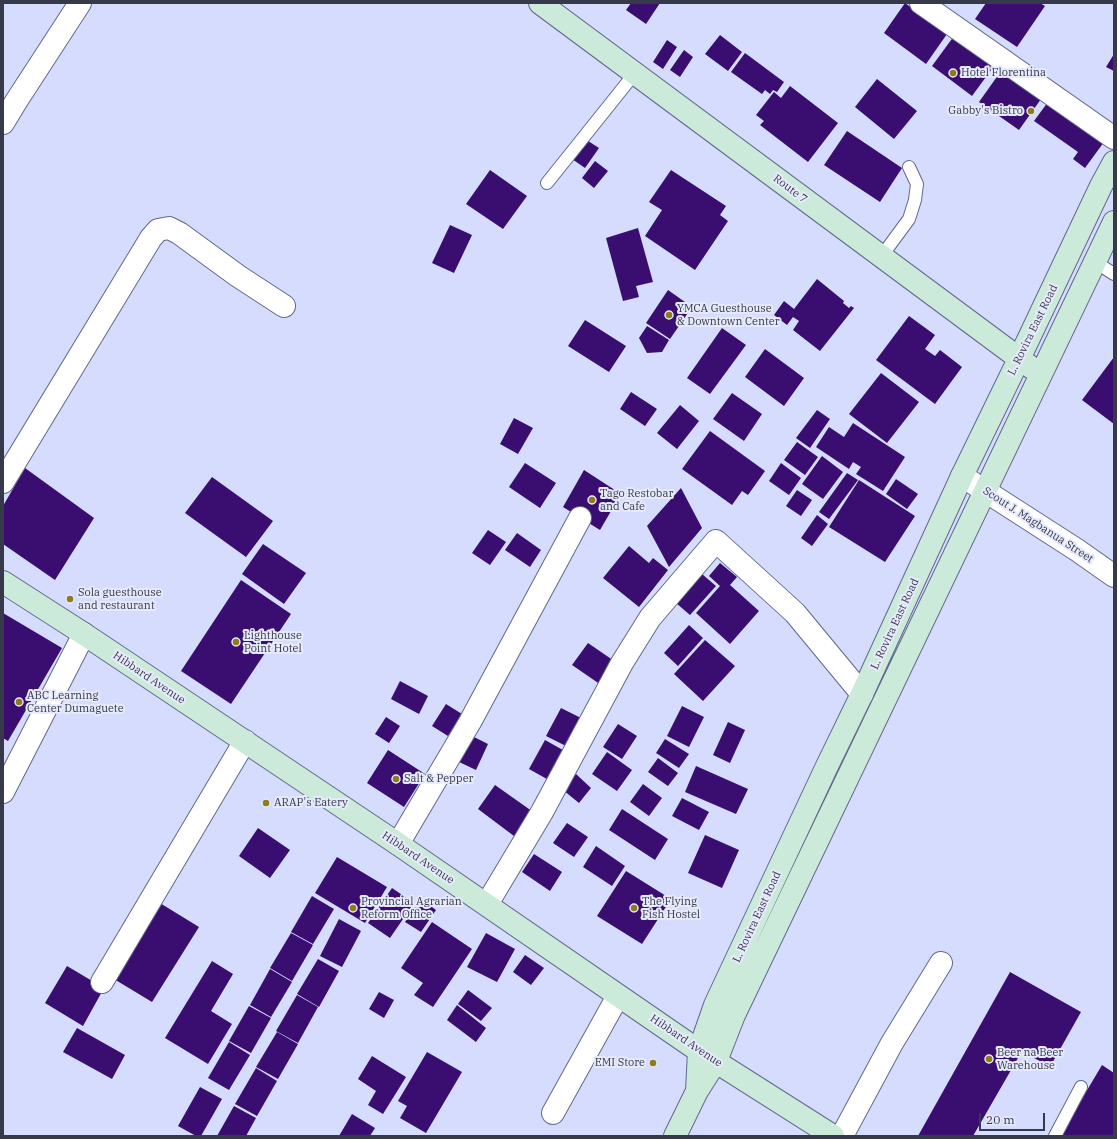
<!DOCTYPE html>
<style>
body{margin:0}
#map{position:relative;width:1117px;height:1139px;overflow:hidden;background:#d5dcfd;font-family:"IBM Plex Serif",serif}
canvas{display:block}
.frame{position:absolute;inset:0;border:4px solid #363949;pointer-events:none}
.scale{position:absolute;left:979px;top:1113px;width:66px;height:18px;box-sizing:border-box;border:2px solid #363949;border-top:0;padding-left:5px;font-size:12px;line-height:14px;white-space:nowrap;color:#363949;-webkit-text-stroke:3px #e6eafb;paint-order:stroke}
</style>
<div id="map">
<canvas width="1117" height="1139"></canvas>
<div class="frame"></div>
<div class="scale">20 m</div>
</div>
<script>
const c = document.querySelector('canvas').getContext('2d');
c.lineJoin = 'round';
function paint(path, color) { c.fillStyle = color; c.fill(path, 'evenodd'); }
const shape = rows => new Path2D(rows.map(r => 'M' + r).join(''));
function strokePath(path, color, width, dash) { c.strokeStyle = color; c.lineWidth = width; c.lineCap = dash ? 'butt' : 'round'; c.setLineDash(dash || []); c.stroke(path); }
function write(font, color, halo, rows, align = 'center') {
  c.font = font + ' "IBM Plex Serif",serif'; c.lineWidth = 4; c.setLineDash([]); c.textBaseline = 'middle'; c.strokeStyle = halo; c.fillStyle = color; for (const [text, x, y, turn = 0] of rows) {
    c.save(); c.translate(x, y); c.rotate((+turn || 0) * Math.PI / 180); c.textAlign = isNaN(turn) ? turn : align; if (halo) c.strokeText(text, 0, 0); c.fillText(text, 0, 0); c.restore();
  }
}
const building = shape([
 [631,3,660,3,646,24,626,10],
 [905,3,947,34,926,64,884,33],
 [986,3,1040,3,1045,6,1017,47,975,19],
 [720,35,742,52,728,71,705,54],
 [954,36,994,66,972,96,932,66],
 [667,40,677,47,663,69,653,62],
 [684,50,693,57,680,77,670,70],
 [745,53,784,82,777,92,773,90,770,94,765,90,762,94,731,72],
 [1114,54,1114,71,1106,67],
 [1001,71,1041,99,1019,130,979,102],
 [877,79,917,111,894,139,855,107],
 [790,86,838,123,808,162,760,125,764,121,756,115,774,92,781,98],
 [1048,102,1104,142,1085,168,1073,159,1078,152,1034,121],
 [847,131,902,168,880,202,824,165],
 [585,139,599,148,585,168,572,159],
 [595,161,608,171,594,188,582,178],
 [490,170,527,196,503,229,466,204],
 [671,170,726,206,720,215,728,221,695,270,645,236,662,210,649,202],
 [450,225,472,235,454,273,432,263],
 [638,228,653,282,636,286,639,297,623,301,606,238],
 [817,279,844,301,843,303,849,308,851,306,854,308,820,351,793,330,799,321,793,317,787,325,774,315,784,301,794,309],
 [668,290,692,307,670,339,646,323],
 [909,316,935,335,925,349,935,356,940,350,962,367,935,404,876,360],
 [585,320,626,346,609,372,568,346],
 [647,326,669,340,662,352,647,353,639,338],
 [722,328,746,345,710,394,687,378],
 [765,349,804,378,784,406,745,377],
 [1114,357,1114,424,1082,400],
 [881,373,919,402,887,443,849,414],
 [631,392,657,409,645,426,620,409],
 [732,393,762,414,744,441,713,419],
 [680,405,699,421,677,449,657,433],
 [817,410,830,419,810,448,796,438],
 [514,418,533,428,518,454,500,444],
 [853,423,905,457,883,491,856,474,861,467,853,462,849,469,816,447,829,427,844,437],
 [710,431,765,471,748,495,742,491,732,505,682,469],
 [797,442,818,457,805,475,784,460],
 [822,456,843,472,823,499,802,484],
 [525,463,556,483,540,508,509,487],
 [781,463,801,478,789,495,769,481],
 [25,468,94,518,55,580,3,544,3,506],
 [584,470,621,494,600,530,563,507],
 [847,473,858,480,829,519,819,512],
 [212,477,273,521,246,557,185,513],
 [896,479,918,494,907,509,886,494],
 [859,480,915,516,885,562,829,527],
 [681,488,702,528,669,567,647,526],
 [797,490,812,500,801,516,786,506],
 [817,515,828,524,812,546,801,538],
 [488,530,506,542,490,565,472,553],
 [517,533,541,550,530,567,505,550],
 [263,544,306,573,284,604,242,574],
 [629,546,649,563,653,558,668,570,639,607,603,578],
 [720,563,737,577,730,585,759,611,730,644,696,613,720,586,709,576],
 [702,574,716,586,690,615,676,603],
 [241,580,291,614,231,704,181,671],
 [3,613,62,648,8,741,3,738],
 [689,625,703,638,678,666,664,653],
 [705,640,735,666,703,701,674,674],
 [588,643,620,665,604,687,572,665],
 [400,681,428,696,419,714,391,699],
 [446,704,462,714,448,736,432,726],
 [682,706,704,717,689,747,667,736],
 [561,708,585,720,570,748,546,736],
 [386,717,400,726,389,743,375,734],
 [728,722,745,730,730,763,713,755],
 [618,724,637,736,622,759,603,747],
 [470,735,488,744,476,770,457,761],
 [665,739,689,754,679,768,656,753],
 [545,740,570,754,554,783,529,769],
 [388,750,425,774,404,807,367,783],
 [607,752,632,770,617,791,592,774],
 [658,758,678,773,668,786,648,772],
 [696,766,748,789,736,814,685,792],
 [576,774,591,788,579,803,563,790],
 [643,784,662,798,649,816,630,802],
 [495,785,536,814,518,839,478,809],
 [682,798,709,812,699,830,672,816],
 [622,809,668,839,655,860,609,830],
 [567,823,588,837,574,857,553,843],
 [258,828,290,850,270,878,239,856],
 [705,835,739,850,722,888,688,873],
 [596,846,625,866,612,886,583,867],
 [534,854,562,872,550,891,522,872],
 [337,857,387,887,365,923,315,893],
 [626,871,671,899,642,944,597,916],
 [392,888,414,903,390,938,368,923],
 [312,896,334,909,313,944,291,932],
 [421,899,436,910,421,932,405,922],
 [155,900,199,927,152,1002,109,976],
 [339,919,361,931,342,967,320,956],
 [432,922,472,949,433,1007,414,995,423,983,401,968],
 [291,933,313,945,292,981,270,968],
 [486,933,515,949,497,982,467,967],
 [525,955,544,968,531,985,513,972],
 [318,959,339,971,319,1007,297,994],
 [212,961,233,974,211,1011,232,1024,208,1064,165,1038],
 [67,966,104,988,83,1026,45,1003],
 [270,969,292,982,271,1017,250,1005],
 [1010,972,1081,1012,1050,1067,1022,1051,973,1136,918,1136],
 [468,990,492,1008,481,1021,458,1004],
 [379,992,394,1000,384,1018,369,1009],
 [297,995,318,1007,298,1043,276,1031],
 [457,1005,486,1028,476,1042,447,1020],
 [249,1006,271,1018,251,1053,229,1041],
 [77,1028,125,1055,112,1079,63,1052],
 [277,1032,298,1044,278,1079,256,1067],
 [229,1042,250,1055,229,1090,208,1078],
 [427,1052,462,1072,426,1133,400,1118,407,1106,398,1101],
 [372,1056,406,1077,383,1114,368,1105,376,1091,358,1079],
 [1102,1065,1114,1073,1114,1136,1060,1136],
 [256,1068,277,1081,257,1116,235,1104],
 [200,1087,222,1099,201,1136,196,1136,178,1126],
 [234,1106,256,1118,246,1136,217,1136],
 [352,1114,375,1128,370,1136,339,1136]
]);
const lane = shape([
 [547,183,635,73],
 [881,257,909,219,915,200,917,184,909,167],
 [1095,262,1114,274],
 [1055,1136,1081,1087]
]);
const street = shape([
 [921,3,1114,138],
 [3,123,17,100,80,3],
 [962,476,1077,550,1114,576],
 [3,482,151,238,158,230,169,228,179,233,238,276,284,306],
 [3,792,84,634],
 [398,844,470,722,580,518],
 [487,904,542,812,622,663,650,618,716,541,795,613,862,694],
 [102,982,245,741],
 [553,1113,618,996],
 [842,1136,892,1043,941,963]
]);
const secondary = shape([
 [540,3,1032,368],
 [3,582,84,634,398,844,699,1051,833,1136],
 [697,1091,699,1051,715,1005,827,766,862,694,962,476,1019,359,1101,186,1114,162],
 [675,1136,697,1091,716,1061,734,1015,1114,222]
]);
const markers = [
 [953,73,4,"#8e7a1f"],
 [1031,111,4,"#8e7a1f"],
 [669,315,4,"#8e7a1f"],
 [592,500,4,"#8e7a1f"],
 [70,599,4,"#8e7a1f"],
 [236,642,4,"#8e7a1f"],
 [19,702,4,"#8e7a1f"],
 [396,779,4,"#8e7a1f"],
 [266,803,4,"#8e7a1f"],
 [353,908,4,"#8e7a1f"],
 [634,908,4,"#8e7a1f"],
 [989,1059,4,"#8e7a1f"],
 [653,1063,4,"#8e7a1f"]
];
const poiNames = [
 ["Hotel Florentina",961,73],
 ["Gabby's Bistro",1023,111,"right"],
 ["YMCA Guesthouse",677,309],
 ["& Downtown Center",677,322],
 ["Tago Restobar",600,494],
 ["and Cafe",600,507],
 ["Sola guesthouse",78,593],
 ["and restaurant",78,606],
 ["Lighthouse",244,636],
 ["Point Hotel",244,649],
 ["ABC Learning",27,696],
 ["Center Dumaguete",27,709],
 ["Salt & Pepper",404,779],
 ["ARAP's Eatery",274,803],
 ["Provincial Agrarian",361,902],
 ["Reform Office",361,915],
 ["The Flying",642,902],
 ["Fish Hostel",642,915],
 ["Beer na Beer",997,1053],
 ["Warehouse",997,1066],
 ["EMI Store",645,1063,"right"]
];
const streetNames = [
 ["Route 7",790,189,37],
 ["L. Rovira East Road",1033,330,-64],
 ["Scout J. Magbanua Street",1038,525,33],
 ["L. Rovira East Road",895,624,-65],
 ["Hibbard Avenue",149,678,34],
 ["Hibbard Avenue",418,858,34],
 ["L. Rovira East Road",757,917,-65],
 ["Hibbard Avenue",686,1041,34]
];
paint(building, '#390e70');
strokePath(lane, '#62688d', 14);
strokePath(street, '#62688d', 24);
strokePath(secondary, '#62688d', 24);
strokePath(lane, '#fff', 12);
strokePath(street, '#fff', 22);
strokePath(secondary, '#ccead9', 22);
for (const [x, y, r, color] of markers) { const dot = new Path2D(); dot.arc(x, y, r, 0, 2 * Math.PI); c.fillStyle = color; c.fill(dot); strokePath(dot, '#e6eafb', 1.5); }
write('11px', '#363949', '#e6eafb', poiNames, 'left');
write('11px', '#363949', '#e6eafb', streetNames);
</script>
